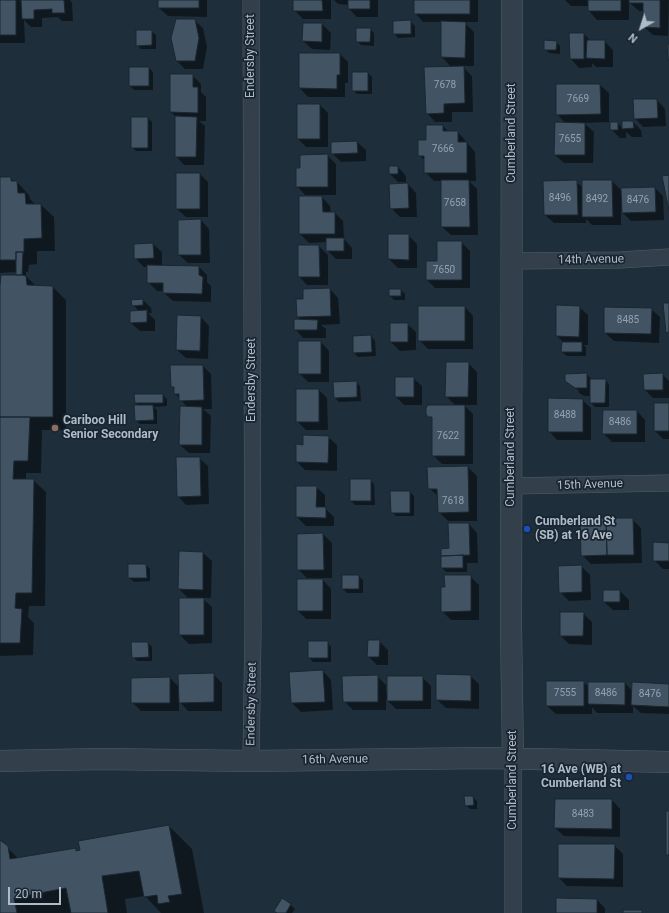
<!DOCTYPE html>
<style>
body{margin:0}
#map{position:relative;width:669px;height:913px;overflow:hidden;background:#1f2e3b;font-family:Roboto,sans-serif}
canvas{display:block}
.north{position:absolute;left:621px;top:8px;width:40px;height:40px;-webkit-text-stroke:3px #192530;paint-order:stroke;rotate:219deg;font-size:11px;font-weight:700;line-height:16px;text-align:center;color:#aebbc8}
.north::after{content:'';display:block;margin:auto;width:14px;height:18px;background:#aebbc8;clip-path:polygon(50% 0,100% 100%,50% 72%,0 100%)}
.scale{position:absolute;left:8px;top:887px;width:53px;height:18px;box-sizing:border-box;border:2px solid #aebbc8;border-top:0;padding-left:5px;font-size:12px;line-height:14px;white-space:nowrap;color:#aebbc8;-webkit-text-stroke:3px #192530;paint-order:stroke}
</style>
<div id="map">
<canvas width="669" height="913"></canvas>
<div class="north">N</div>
<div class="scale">20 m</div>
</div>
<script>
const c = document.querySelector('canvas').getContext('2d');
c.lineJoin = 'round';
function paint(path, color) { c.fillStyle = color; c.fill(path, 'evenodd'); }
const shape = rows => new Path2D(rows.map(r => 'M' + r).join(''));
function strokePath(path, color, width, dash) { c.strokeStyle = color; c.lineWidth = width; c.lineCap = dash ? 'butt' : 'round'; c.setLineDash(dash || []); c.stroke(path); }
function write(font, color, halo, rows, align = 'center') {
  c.font = font + ' Roboto,sans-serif'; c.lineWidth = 3.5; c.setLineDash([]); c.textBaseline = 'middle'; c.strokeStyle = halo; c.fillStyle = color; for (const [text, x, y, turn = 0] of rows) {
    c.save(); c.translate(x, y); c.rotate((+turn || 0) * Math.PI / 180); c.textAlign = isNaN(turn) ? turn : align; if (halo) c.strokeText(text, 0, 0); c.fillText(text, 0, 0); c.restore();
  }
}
const shadow = shape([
 [0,0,70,0,72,3,73,21,62,21,58,17,42,18,42,27,31,27,24,20,25,43,0,43],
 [159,0,207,0,207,17,168,16,159,8],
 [294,0,331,0,331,19,303,19,294,10],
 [334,0,378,0,378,17,357,17,349,9,349,5,338,4],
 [415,0,478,0,478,22,464,22,474,32,474,66,462,66,472,76,473,112,452,112,452,122,435,122,427,113,452,68,442,57,442,22,423,22,415,13],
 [565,0,669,0,668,36,653,35,644,27,644,11,639,11,629,2,629,20,597,20,589,11,589,6,571,6],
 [194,20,203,28,207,47,203,69,185,69,176,60],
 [410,21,415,26,415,37,398,38,394,33],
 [322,24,331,33,330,50,312,49,303,41],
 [370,29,374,33,374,46,361,45,357,41],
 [151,31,156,35,156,49,141,49,137,45],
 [584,34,591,41,604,41,613,50,613,67,596,67,592,63,592,67,579,68,571,59],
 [556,42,560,46,560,54,549,53,545,49],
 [300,54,340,54,348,62,348,83,345,83,345,97,308,97,300,88],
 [130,68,149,68,153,72,153,90,134,90,130,86],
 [368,73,372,77,372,94,357,94,353,90],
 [171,75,192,75,201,84,201,92,206,97,206,121,199,121,205,126,204,165,184,165,176,156,176,117,171,112],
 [557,85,600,85,609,93,609,122,584,123,594,132,593,163,564,163,555,155,566,124,557,114],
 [657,100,665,109,666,126,643,127,635,118],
 [320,105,328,113,328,147,306,147,298,139],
 [148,118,152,122,152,151,136,151,132,147],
 [633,122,641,130,642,137,632,137,626,132,626,138,620,138,611,129,618,123,623,129],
 [443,126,449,132,458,132,475,152,476,181,469,181,477,189,478,235,451,235,442,227,442,181,434,181,425,172,425,161,419,155,427,141],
 [357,142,366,150,366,161,341,162,332,153],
 [327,155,336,164,336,195,305,195,297,186,301,169],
 [398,167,406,176,406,182,398,182,390,174],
 [200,174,208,182,208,217,186,217,177,209],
 [0,178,10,178,15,182,17,182,29,195,30,199,36,205,41,205,54,217,55,251,37,251,37,264,29,265,28,272,26,272,26,276,36,286,53,287,66,300,66,430,42,430,41,473,26,473,26,480,33,480,46,492,45,606,29,606,28,617,34,623,33,655,0,656,0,287,17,276,17,272,0,273],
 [576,181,583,188,612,181,622,191,655,188,663,196,664,220,631,221,621,211,621,225,592,225,586,219,586,223,554,223,545,215],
 [408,184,416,193,417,217,400,217,391,208],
 [322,197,330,206,331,213,335,213,343,221,344,239,352,248,352,259,336,259,327,250,327,242,309,243,300,234],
 [201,220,209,229,210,263,188,263,179,255],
 [389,235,409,236,417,244,417,268,398,268,389,259],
 [461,242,470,251,470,288,435,288,427,280,438,262],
 [153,244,162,252,162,266,199,267,207,275,207,282,211,286,211,302,173,301,164,293,164,291,157,291,148,282,148,267,144,267,135,258],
 [319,246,328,255,328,285,307,285,299,276],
 [330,289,338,298,340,324,321,325,326,329,326,338,303,338,295,329,301,320,298,317,304,300],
 [401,290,405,294,405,300,394,300,390,296],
 [143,300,151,308,152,313,148,313,155,320,155,331,140,331,131,323,140,312,133,305],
 [465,307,473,316,473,349,428,349,419,340],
 [579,307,588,315,588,345,583,345,586,347,586,356,567,356,562,352,564,343,557,336],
 [651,309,660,317,659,343,614,341,605,333],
 [201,317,209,326,208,359,186,358,177,350],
 [407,324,416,332,416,350,400,351,391,342],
 [371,336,375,341,376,356,358,357,354,353],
 [321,342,329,351,329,382,308,382,299,373],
 [468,363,477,372,477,405,464,405,473,414,473,464,442,464,433,455,433,419,427,413,456,406,446,396],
 [203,366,211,374,212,409,203,409,211,416,210,453,189,453,180,445,187,407,175,393,175,390,172,386],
 [586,374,593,380,605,380,609,384,609,407,595,407,591,403,591,396,584,396,578,392,579,391,574,386,574,388,566,381],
 [662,374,669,381,669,398,653,398,645,390],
 [413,378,422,386,422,405,404,405,396,397],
 [356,382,360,386,361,401,339,402,335,398],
 [319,390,327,398,328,430,306,430,297,421],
 [163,395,167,399,167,406,154,407,157,410,157,424,140,424,136,420,139,406,136,403],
 [582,400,591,408,591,440,557,440,549,431],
 [669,404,669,439,663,439,655,431],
 [637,411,645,420,645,442,612,442,603,433],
 [328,437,337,445,337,471,305,470,297,462],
 [199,458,208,466,209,504,186,505,178,496],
 [468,467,477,476,477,521,448,521,439,512,439,497,429,488],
 [370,480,374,484,375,505,355,505,351,501],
 [316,487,325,495,325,508,334,517,334,526,306,526,297,517],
 [410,492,414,496,414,516,396,516,392,512],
 [632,519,641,528,642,563,591,564,582,555],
 [469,524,477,533,478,563,467,563,467,572,446,572,442,568,450,549],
 [323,534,332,543,332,578,307,578,298,569],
 [669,544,669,569,663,569,654,560],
 [180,552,203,553,212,561,211,598,202,598,212,607,212,643,189,644,180,635,189,599,179,589],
 [146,565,150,569,150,581,134,582,129,578],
 [581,566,590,575,591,600,569,601,560,592],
 [343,576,358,576,363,580,363,593,347,593,343,589],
 [470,576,479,585,479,620,451,620,442,611,446,588],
 [323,580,331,589,331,619,306,619,298,611],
 [620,591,629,600,629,610,613,610,604,602],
 [583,613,592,622,592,645,569,644,561,636],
 [379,641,388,650,388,665,377,665,368,656],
 [327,642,331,647,331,662,313,662,309,657],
 [148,643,152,647,152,661,137,661,133,657],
 [323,671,331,680,333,710,301,712,292,703],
 [213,674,222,683,222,711,188,711,179,701,179,711,141,711,132,702,170,678,180,688],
 [377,676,386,685,386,692,422,677,431,686,431,709,396,709,386,699,386,710,353,710,344,701],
 [470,676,479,684,479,709,446,708,437,700],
 [583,682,589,687,625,683,632,691,669,685,669,714,641,713,633,706,633,713,597,713,592,707,592,714,556,714,547,706],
 [473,797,477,801,477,809,470,809,466,805],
 [612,800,620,809,620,837,564,836,555,828],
 [169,826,192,849,204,913,161,913,145,896,125,899,127,913,0,913,0,841,19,859,75,849,78,852],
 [614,845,623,854,623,887,567,886,559,878],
 [597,900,605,908,605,913,557,913],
 [291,905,295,909,292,913,278,913]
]);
const building = shape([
 [0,0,16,0,16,35,0,35,0,0],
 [21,0,64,0,65,13,52,13,52,9,34,10,34,19,22,19,21,0],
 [158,0,199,0,199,8,158,8,158,0],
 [293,0,322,0,323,11,293,11,293,0],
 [348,0,370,0,370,9,348,9,348,0],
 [414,0,470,0,470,14,414,14,414,0],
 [588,0,621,0,621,11,588,11,588,0],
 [629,0,660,0,660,28,643,27,643,3,629,3,629,0],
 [176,19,195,19,199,38,195,61,176,61,171,38,176,19],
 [411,20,411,34,393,34,393,21,411,20],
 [441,21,466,22,465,58,441,57,441,21],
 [303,23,322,23,322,42,302,41,303,23],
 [356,28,371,28,370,42,356,42,356,28],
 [136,30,152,30,152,45,136,46,136,30],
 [569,33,584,33,584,59,570,59,569,33],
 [544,40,557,41,556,50,544,50,544,40],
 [587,40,605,40,605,59,586,58,587,40],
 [667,44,669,44,669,60,668,60,667,44],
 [299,53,340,53,340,75,337,75,337,89,299,88,299,53],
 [464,66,465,103,444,104,444,113,426,114,424,67,464,66],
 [129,67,149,67,149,86,129,86,129,67],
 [352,72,368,72,368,91,352,91,352,72],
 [170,74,193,74,193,87,198,87,198,113,170,112,170,74],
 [556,84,600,84,601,114,556,115,556,84],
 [633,99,657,99,658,118,634,119,633,99],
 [297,104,320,104,320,139,297,139,297,104],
 [175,116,197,117,196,157,175,157,175,116],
 [131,117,148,117,148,148,131,148,131,117],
 [622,121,633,121,634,128,622,129,622,121],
 [555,122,585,123,585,155,554,155,555,122],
 [610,122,618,122,618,130,610,130,610,122],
 [426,125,443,125,443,131,458,131,458,142,467,142,467,173,424,173,424,156,418,156,418,140,426,140,426,125],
 [357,141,358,153,331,154,331,142,357,141],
 [328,154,328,187,296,187,296,168,300,168,300,155,328,154],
 [389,166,398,166,398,174,389,174,389,166],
 [176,173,200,173,200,209,176,209,176,173],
 [669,175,669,211,662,176,669,175],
 [0,177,11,177,11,181,17,181,18,193,25,193,26,204,41,204,42,238,24,239,24,252,16,252,16,260,0,260,0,177],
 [441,180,469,180,470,227,441,227,441,180],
 [577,180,578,215,544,215,543,181,577,180],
 [582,180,612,180,613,217,582,217,582,180],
 [408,183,409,208,390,209,389,184,408,183],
 [655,187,656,212,622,213,621,188,655,187],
 [299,196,322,196,323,212,335,212,335,234,299,234,299,196],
 [201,219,201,255,178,255,178,220,201,219],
 [388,234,409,234,409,260,388,259,388,234],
 [326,238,344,238,344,251,326,251,326,238],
 [437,241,462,241,462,280,426,280,426,261,437,261,437,241],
 [153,243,154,258,134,259,134,244,153,243],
 [298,245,319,245,320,277,298,277,298,245],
 [16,252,23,252,22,275,16,275,16,252],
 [147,265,199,266,199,275,203,277,202,294,163,293,163,283,147,283,147,265],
 [1,275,22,275,26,276,27,285,53,286,53,417,0,417,0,286,1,275],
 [330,288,331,316,297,317,296,299,303,299,303,289,330,288],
 [389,289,401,289,401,296,389,296,389,289],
 [143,299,143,305,132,306,131,300,143,299],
 [663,303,669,303,669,332,666,333,663,303],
 [556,305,580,306,579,337,556,336,556,305],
 [418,306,465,306,465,341,418,341,418,306],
 [604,307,652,308,651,334,604,333,604,307],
 [147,310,147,322,130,323,130,311,147,310],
 [177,315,201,316,200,351,176,350,177,315],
 [294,319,318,320,317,330,294,330,294,319],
 [390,323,408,323,408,342,390,342,390,323],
 [371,335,372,352,353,353,353,336,371,335],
 [298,341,321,341,321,374,298,374,298,341],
 [562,342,582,342,582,352,561,352,562,342],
 [446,362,469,362,468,397,445,397,446,362],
 [170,365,203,365,204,400,179,401,179,394,174,394,174,387,171,387,170,365],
 [587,373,587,388,575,388,565,381,565,374,587,373],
 [663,373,663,390,644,390,643,374,663,373],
 [395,377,414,377,414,397,395,397,395,377],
 [590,379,606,379,605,403,590,403,590,379],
 [357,381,357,397,334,398,333,382,357,381],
 [296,389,319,389,319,422,296,422,296,389],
 [134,394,163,394,163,403,135,403,134,394],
 [548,398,583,399,583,432,548,432,548,398],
 [654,403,669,403,669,431,654,431,654,403],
 [134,405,153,405,154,420,135,421,134,405],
 [428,405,465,405,465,456,432,456,432,417,428,417,426,414,426,408,428,405],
 [180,406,202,407,202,445,179,445,180,406],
 [603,410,637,410,637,434,602,434,603,410],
 [0,417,30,417,28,461,14,461,13,479,34,479,32,593,16,593,15,608,22,609,20,643,0,643,0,417],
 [303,435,329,436,328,463,296,462,296,444,303,445,303,435],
 [176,457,200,457,201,496,177,497,176,457],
 [468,466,469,512,438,513,437,489,428,489,427,467,468,466],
 [350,479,371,479,371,501,350,501,350,479],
 [296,486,317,486,316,507,326,507,326,518,296,517,296,486],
 [390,491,410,491,410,513,391,513,390,491],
 [606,518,607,555,581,556,580,519,606,518],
 [606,518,633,518,634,555,607,555,606,518],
 [448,523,469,523,470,555,441,556,441,549,449,548,448,523],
 [323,533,324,570,297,570,297,534,323,533],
 [653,542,669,543,669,561,653,561,653,542],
 [179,551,203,552,203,590,178,589,179,551],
 [463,555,463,568,441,568,441,556,463,555],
 [128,564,146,564,147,578,128,578,128,564],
 [582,565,582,592,559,593,558,566,582,565],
 [342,575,359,575,359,589,342,589,342,575],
 [444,575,471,575,471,611,441,612,441,587,445,587,444,575],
 [297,579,323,579,323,611,297,611,297,579],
 [603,590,620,590,620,602,603,602,603,590],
 [179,598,204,598,204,635,179,635,179,598],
 [560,612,584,612,583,636,560,636,560,612],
 [368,640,380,640,379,657,367,657,368,640],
 [308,641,328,641,328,658,308,658,308,641],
 [131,642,148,642,149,657,132,658,131,642],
 [323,670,325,702,291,703,289,672,323,670],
 [214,673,214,702,179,703,178,674,214,673],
 [436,674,471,675,471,701,436,700,436,674],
 [378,675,378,702,343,702,342,676,378,675],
 [387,676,423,676,423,701,387,701,387,676],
 [170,677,170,703,131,703,131,678,170,677],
 [546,681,584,681,584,706,546,706,546,681],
 [588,682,625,682,625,705,588,704,588,682],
 [632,682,669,684,669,707,631,705,632,682],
 [464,796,473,796,474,805,465,806,464,796],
 [555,799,612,799,612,829,554,828,555,799],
 [666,811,669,811,669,855,666,855,666,811],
 [169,825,182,894,168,896,170,902,158,904,157,895,144,897,139,871,102,876,108,913,71,913,66,888,14,898,17,913,0,913,0,840,8,846,10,859,76,848,76,851,80,850,78,841,169,825],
 [558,844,615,844,614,879,558,878,558,844],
 [282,898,291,904,286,913,277,913,274,911,282,898],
 [556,898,597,899,597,913,556,913,556,898],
 [623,910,642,910,642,913,623,913,623,910]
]);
const minor = shape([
 [251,0,253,628,251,761],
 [512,261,620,260,669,257],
 [511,486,669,483],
 [513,759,513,913]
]);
const tertiary = shape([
 [512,0,511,627,513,759],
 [0,761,102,759,251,761,487,758,669,762]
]);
const markers = [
 [55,428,4,"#8d6e63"],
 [527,529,4,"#1a4fb4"],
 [629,777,4,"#1a4fb4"]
];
const numberNames = [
 ["7678",445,85],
 ["7669",578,99],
 ["7655",570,139],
 ["7666",443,149],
 ["8496",560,198],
 ["8492",597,199],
 ["8476",638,200],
 ["7658",455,203],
 ["7650",444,270],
 ["8485",628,320],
 ["8488",565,415],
 ["8486",620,422],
 ["7622",448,436],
 ["7618",453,501],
 ["7555",565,693],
 ["8486",606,693],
 ["8476",650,694],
 ["8483",583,814]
];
const streetNames = [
 ["Endersby Street",251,56,-90],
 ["Cumberland Street",512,133,-90],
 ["14th Avenue",591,260,-1],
 ["Endersby Street",252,380,-90],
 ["Cumberland Street",511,457,-90],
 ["15th Avenue",590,485,-2],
 ["Endersby Street",252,704,-89],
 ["16th Avenue",335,760,-1],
 ["Cumberland Street",513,780,-90]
];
const poiNames = [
 ["Cariboo Hill",63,421],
 ["Senior Secondary",63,435],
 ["Cumberland St",535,522],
 ["(SB) at 16 Ave",535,536],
 ["16 Ave (WB) at",621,770,"right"],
 ["Cumberland St",621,784,"right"]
];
paint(shadow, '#0007');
paint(building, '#425463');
strokePath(building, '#1b2732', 1);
strokePath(minor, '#515e69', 17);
strokePath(tertiary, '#515e69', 22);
strokePath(minor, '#33404b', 16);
strokePath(tertiary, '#33404b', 21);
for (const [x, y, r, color] of markers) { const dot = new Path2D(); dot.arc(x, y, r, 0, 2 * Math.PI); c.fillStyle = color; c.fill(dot); strokePath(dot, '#192530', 1.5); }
write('10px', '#93a1af', null, numberNames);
write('12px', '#aebbc8', '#192530', streetNames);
write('bold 12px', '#aebbc8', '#192530', poiNames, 'left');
</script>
